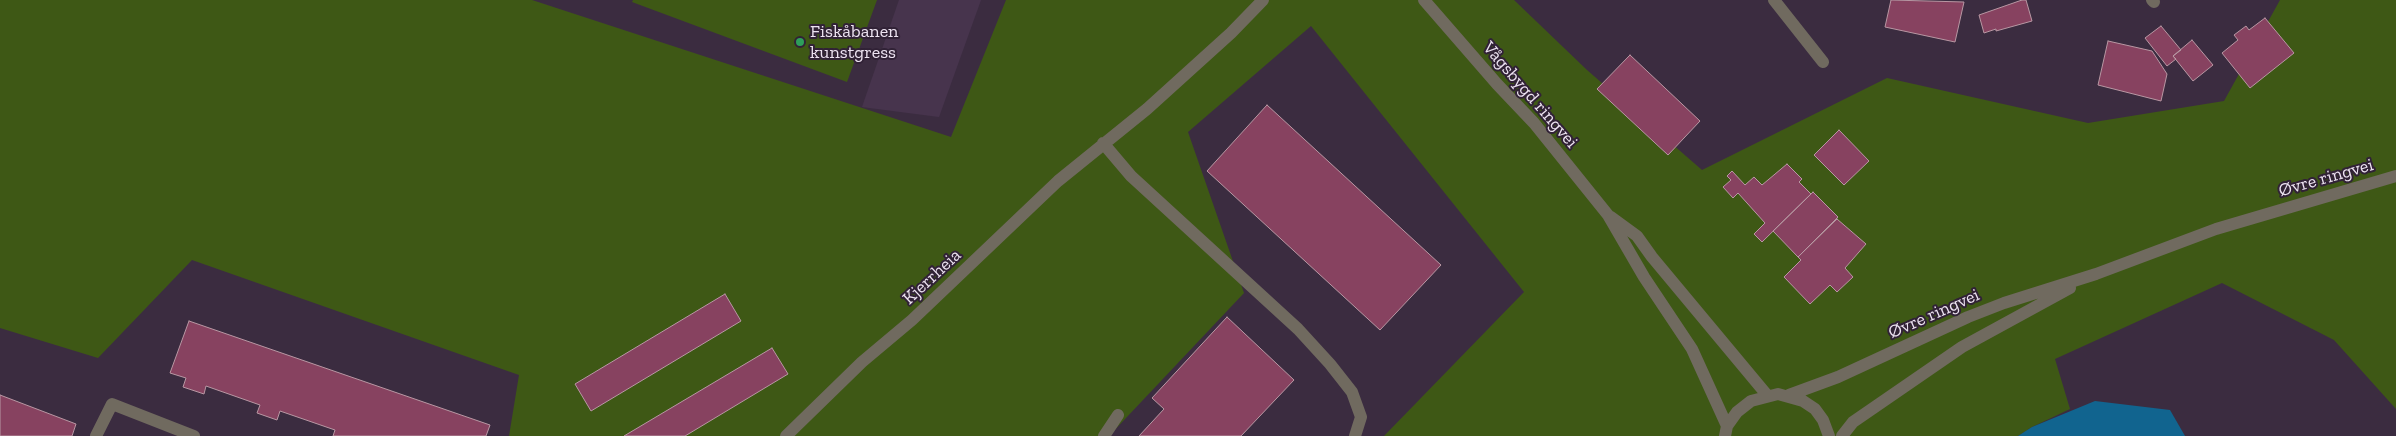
<!DOCTYPE html>
<meta charset="utf-8">
<style>
body{margin:0}
canvas{display:block;background:#3b2c40}
</style>
<canvas width="2396" height="436"></canvas>
<script>
const c = document.querySelector('canvas').getContext('2d');
c.lineJoin = 'round';
function paint(path, color) { c.fillStyle = color; c.fill(path, 'evenodd'); }
const shape = rows => new Path2D(rows.map(r => 'M' + r).join(''));
function strokePath(path, color, width, dash) { c.strokeStyle = color; c.lineWidth = width; c.lineCap = dash ? 'butt' : 'round'; c.setLineDash(dash || []); c.stroke(path); }
function write(font, color, halo, rows, align = 'center') {
  c.font = font + ' "Zilla Slab",serif'; c.lineWidth = 4; c.setLineDash([]); c.textBaseline = 'middle'; c.strokeStyle = halo; c.fillStyle = color; for (const [text, x, y, turn = 0] of rows) {
    c.save(); c.translate(x, y); c.rotate((+turn || 0) * Math.PI / 180); c.textAlign = isNaN(turn) ? turn : align; if (halo) c.strokeText(text, 0, 0); c.fillText(text, 0, 0); c.restore();
  }
}
const built = shape([
 [899,0,981,0,939,117,862,107]
]);
const green = shape([
 [0,0,532,0,951,137,1006,0,1514,0,1587,70,1702,170,1887,78,2088,123,2224,101,2280,0,2396,0,2396,409,2334,340,2222,283,2055,359,2070,409,2032,427,2018,436,1384,436,1524,292,1311,26,1188,132,1244,293,1109,436,509,436,519,375,192,260,98,358,0,328],
 [633,0,877,0,847,82,632,2]
]);
const water = shape([
 [2095,401,2170,410,2185,436,2018,436,2032,427]
]);
const building = shape([
 [1891,0,1964,2,1955,42,1885,27,1891,0],
 [2022,0,2026,0,2032,21,1996,31,1996,29,1984,33,1979,15,2022,0],
 [2265,18,2294,53,2250,88,2222,53,2238,40,2234,35,2246,26,2249,30,2265,18],
 [2161,26,2181,50,2173,56,2176,59,2167,66,2145,38,2161,26],
 [2192,40,2213,65,2193,81,2173,56,2192,40],
 [2108,41,2152,51,2167,74,2161,101,2098,85,2108,41],
 [1630,55,1700,121,1668,155,1597,89,1630,55],
 [1267,105,1441,265,1380,330,1207,171,1267,105],
 [1839,130,1869,161,1844,185,1814,155,1839,130],
 [1787,164,1802,179,1799,182,1811,194,1762,242,1754,234,1765,223,1738,193,1733,198,1723,187,1731,180,1727,176,1732,171,1745,185,1754,177,1762,185,1787,164],
 [1813,192,1838,217,1798,257,1773,231,1813,192],
 [1837,219,1866,244,1845,268,1853,277,1837,292,1830,285,1810,304,1784,277,1801,260,1798,257,1837,219],
 [725,294,741,321,591,411,575,384,725,294],
 [1227,317,1294,380,1241,436,1139,436,1164,409,1152,398,1227,317],
 [189,321,490,425,486,436,333,436,335,430,280,411,277,420,257,413,260,405,206,386,204,394,183,387,186,378,170,373,189,321],
 [772,348,788,374,685,436,624,436,772,348],
 [0,395,76,424,72,436,0,436,0,395]
]);
const service = shape([
 [2152,0,2154,2],
 [96,436,112,404,194,436],
 [1104,436,1118,415]
]);
const minor = shape([
 [1774,0,1823,62],
 [1103,143,1131,176,1298,329,1330,364,1352,392,1361,417,1355,436],
 [786,436,862,362,912,320,1058,181,1147,109,1231,33,1263,0]
]);
const tertiary = shape([
 [1424,0,1497,84,1534,123,1608,215,1644,277,1692,349,1727,426],
 [1611,217,1637,236,1652,257,1767,395],
 [1789,395,1838,377,1968,317,2004,303,2096,274,2216,229,2396,176],
 [1725,436,1727,426,1737,412,1751,401,1778,394,1803,401,1815,409,1823,420,1829,436],
 [1842,436,1853,422,1962,347,2070,288]
]);
const markers = [
 [800,42,5,"#2e9e5b"]
];
const poiNames = [
 ["Fiskåbanen",810,32],
 ["kunstgress",810,53]
];
const streetNames = [
 ["Vågsbygd ringvei",1530,95,49],
 ["Øvre ringvei",2326,178,-16],
 ["Kjerrheia",932,277,-43],
 ["Øvre ringvei",1934,314,-24]
];
paint(built, '#47344d');
paint(green, '#3e5815');
paint(water, '#11648f');
paint(building, '#874260');
strokePath(building, '#b897a3', 1);
strokePath(service, '#706a5f', 12);
strokePath(minor, '#706a5f', 12);
strokePath(tertiary, '#706a5f', 12);
for (const [x, y, r, color] of markers) { const dot = new Path2D(); dot.arc(x, y, r, 0, 2 * Math.PI); c.fillStyle = color; c.fill(dot); strokePath(dot, '#312236', 2); }
write('18px', '#ede3f1', '#312236', poiNames, 'left');
write('18px', '#ede3f1', '#312236', streetNames);
</script>
